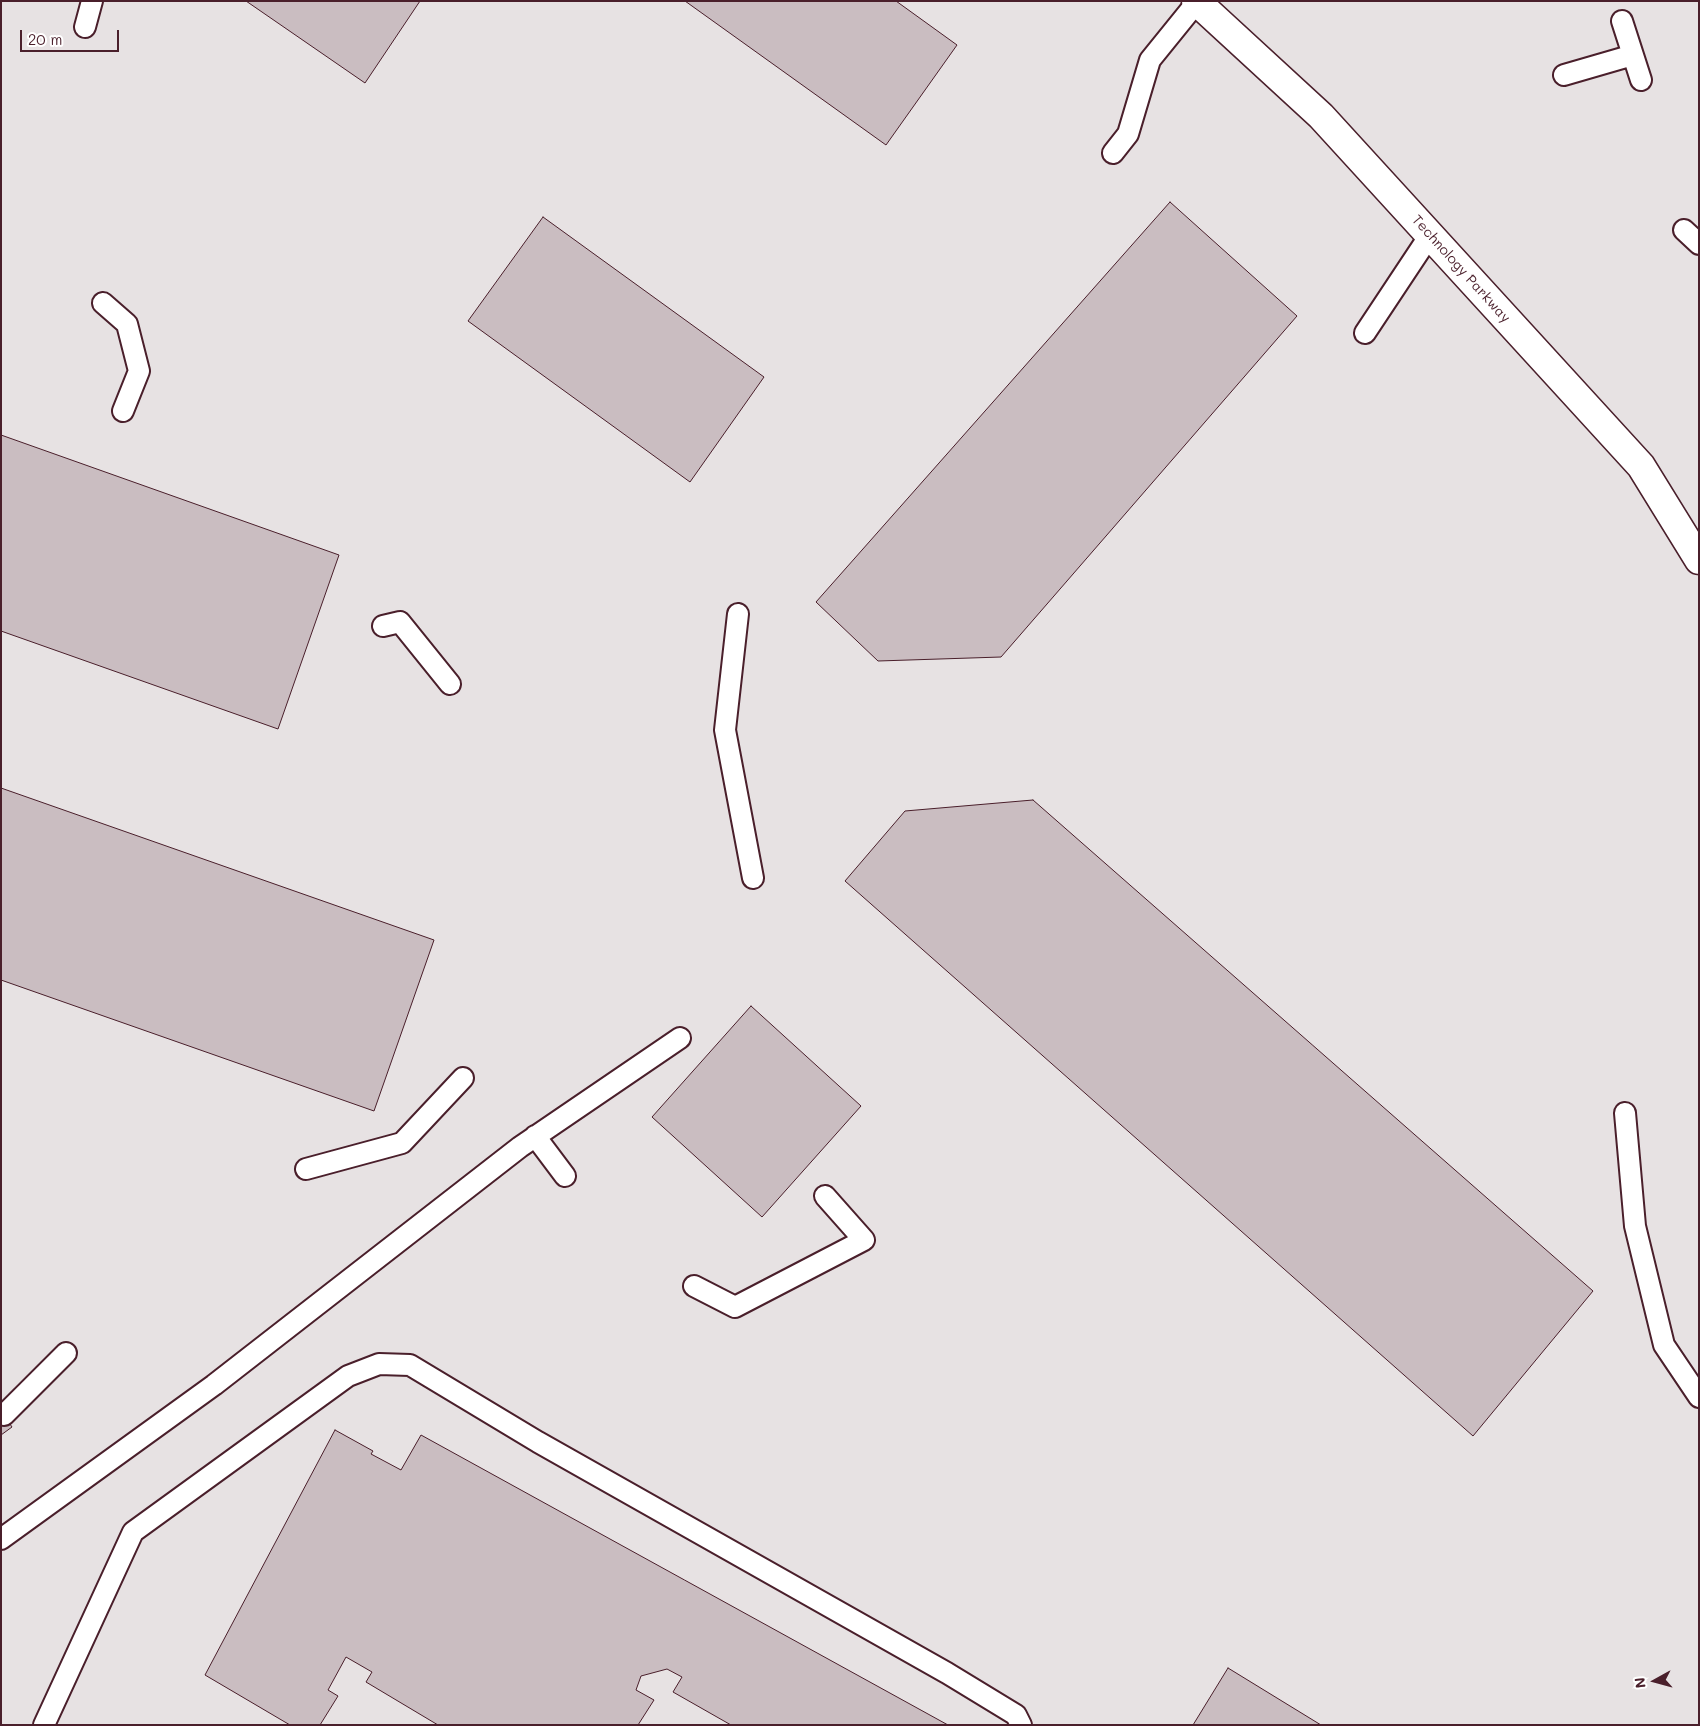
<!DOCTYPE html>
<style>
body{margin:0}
#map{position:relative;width:1700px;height:1726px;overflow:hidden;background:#f4f2f2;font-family:Mali,sans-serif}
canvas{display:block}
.frame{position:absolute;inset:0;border:2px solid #4a1f2b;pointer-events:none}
.north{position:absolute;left:1630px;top:1656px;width:50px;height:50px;-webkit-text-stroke:4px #fff;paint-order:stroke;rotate:263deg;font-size:14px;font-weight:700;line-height:20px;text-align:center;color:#4a1f2b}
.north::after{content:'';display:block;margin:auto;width:18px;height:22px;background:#4a1f2b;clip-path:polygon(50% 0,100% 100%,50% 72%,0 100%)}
.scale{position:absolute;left:20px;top:30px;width:99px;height:22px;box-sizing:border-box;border:2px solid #4a1f2b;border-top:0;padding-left:6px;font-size:15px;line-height:18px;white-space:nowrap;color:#4a1f2b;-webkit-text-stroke:4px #fff;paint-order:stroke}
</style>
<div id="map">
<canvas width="1700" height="1726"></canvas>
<div class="frame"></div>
<div class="north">N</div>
<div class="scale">20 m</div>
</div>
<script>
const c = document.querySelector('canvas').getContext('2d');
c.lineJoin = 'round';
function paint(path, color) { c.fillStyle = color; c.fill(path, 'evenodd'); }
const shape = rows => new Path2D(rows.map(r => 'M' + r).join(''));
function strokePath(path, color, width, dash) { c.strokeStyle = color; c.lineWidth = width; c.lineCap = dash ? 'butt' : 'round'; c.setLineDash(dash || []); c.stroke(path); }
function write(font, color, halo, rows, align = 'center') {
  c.font = font + ' Mali,sans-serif'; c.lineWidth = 4; c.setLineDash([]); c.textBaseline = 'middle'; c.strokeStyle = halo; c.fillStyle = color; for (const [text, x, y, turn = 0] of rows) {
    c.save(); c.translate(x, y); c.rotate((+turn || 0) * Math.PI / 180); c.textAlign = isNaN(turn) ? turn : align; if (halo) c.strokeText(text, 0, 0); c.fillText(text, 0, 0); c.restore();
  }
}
const built = shape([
 [1,1,1699,1,1699,1725,1,1725]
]);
const building = shape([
 [246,1,420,1,365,83,246,1],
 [685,1,896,1,957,45,886,145,685,1],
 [1170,202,1297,316,1001,657,878,661,816,602,1170,202],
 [543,217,764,377,690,482,468,321,543,217],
 [1,435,339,555,278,729,1,631,1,435],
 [1,788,434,940,374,1111,1,980,1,788],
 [1033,800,1593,1291,1473,1436,845,881,905,811,1033,800],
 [751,1006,861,1106,762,1217,652,1117,751,1006],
 [1,1411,12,1427,1,1435,1,1411],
 [335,1430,373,1451,371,1454,401,1470,421,1435,948,1725,731,1725,673,1692,682,1677,667,1669,641,1676,636,1690,654,1700,638,1725,438,1725,366,1682,372,1672,346,1657,328,1690,338,1696,320,1725,290,1725,205,1675,335,1430],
 [1228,1668,1321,1725,1193,1725,1228,1668]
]);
const lane = shape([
 [1622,21,1641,80],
 [85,27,92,1],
 [1564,75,1633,55],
 [1113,153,1128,134,1150,60,1197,2],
 [1684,230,1699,244],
 [103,303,127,324,139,371,123,411],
 [1365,333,1430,235],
 [738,614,725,730,753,878],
 [383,626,400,622,450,684],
 [1625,1113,1635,1226,1664,1345,1699,1397],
 [535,1136,565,1176],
 [306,1169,402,1143,463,1078],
 [694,1286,735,1307,864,1240,825,1196],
 [4,1415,66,1353],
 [1,1539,214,1385,520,1147,680,1038],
 [44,1725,133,1532,348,1376,379,1364,410,1365,538,1442,947,1673,1016,1715,1021,1725]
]);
const secondary = shape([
 [1196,1,1321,116,1641,466,1699,560]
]);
const streetNames = [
 ["Technology Parkway",1461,269,48]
];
paint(built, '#e7e2e3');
paint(building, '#cabdc1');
strokePath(building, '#4a1f2b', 1);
strokePath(lane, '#4a1f2b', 24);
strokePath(secondary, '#4a1f2b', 31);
strokePath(lane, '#fff', 20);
strokePath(secondary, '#fff', 28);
write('14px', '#4a1f2b', '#fff', streetNames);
</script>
